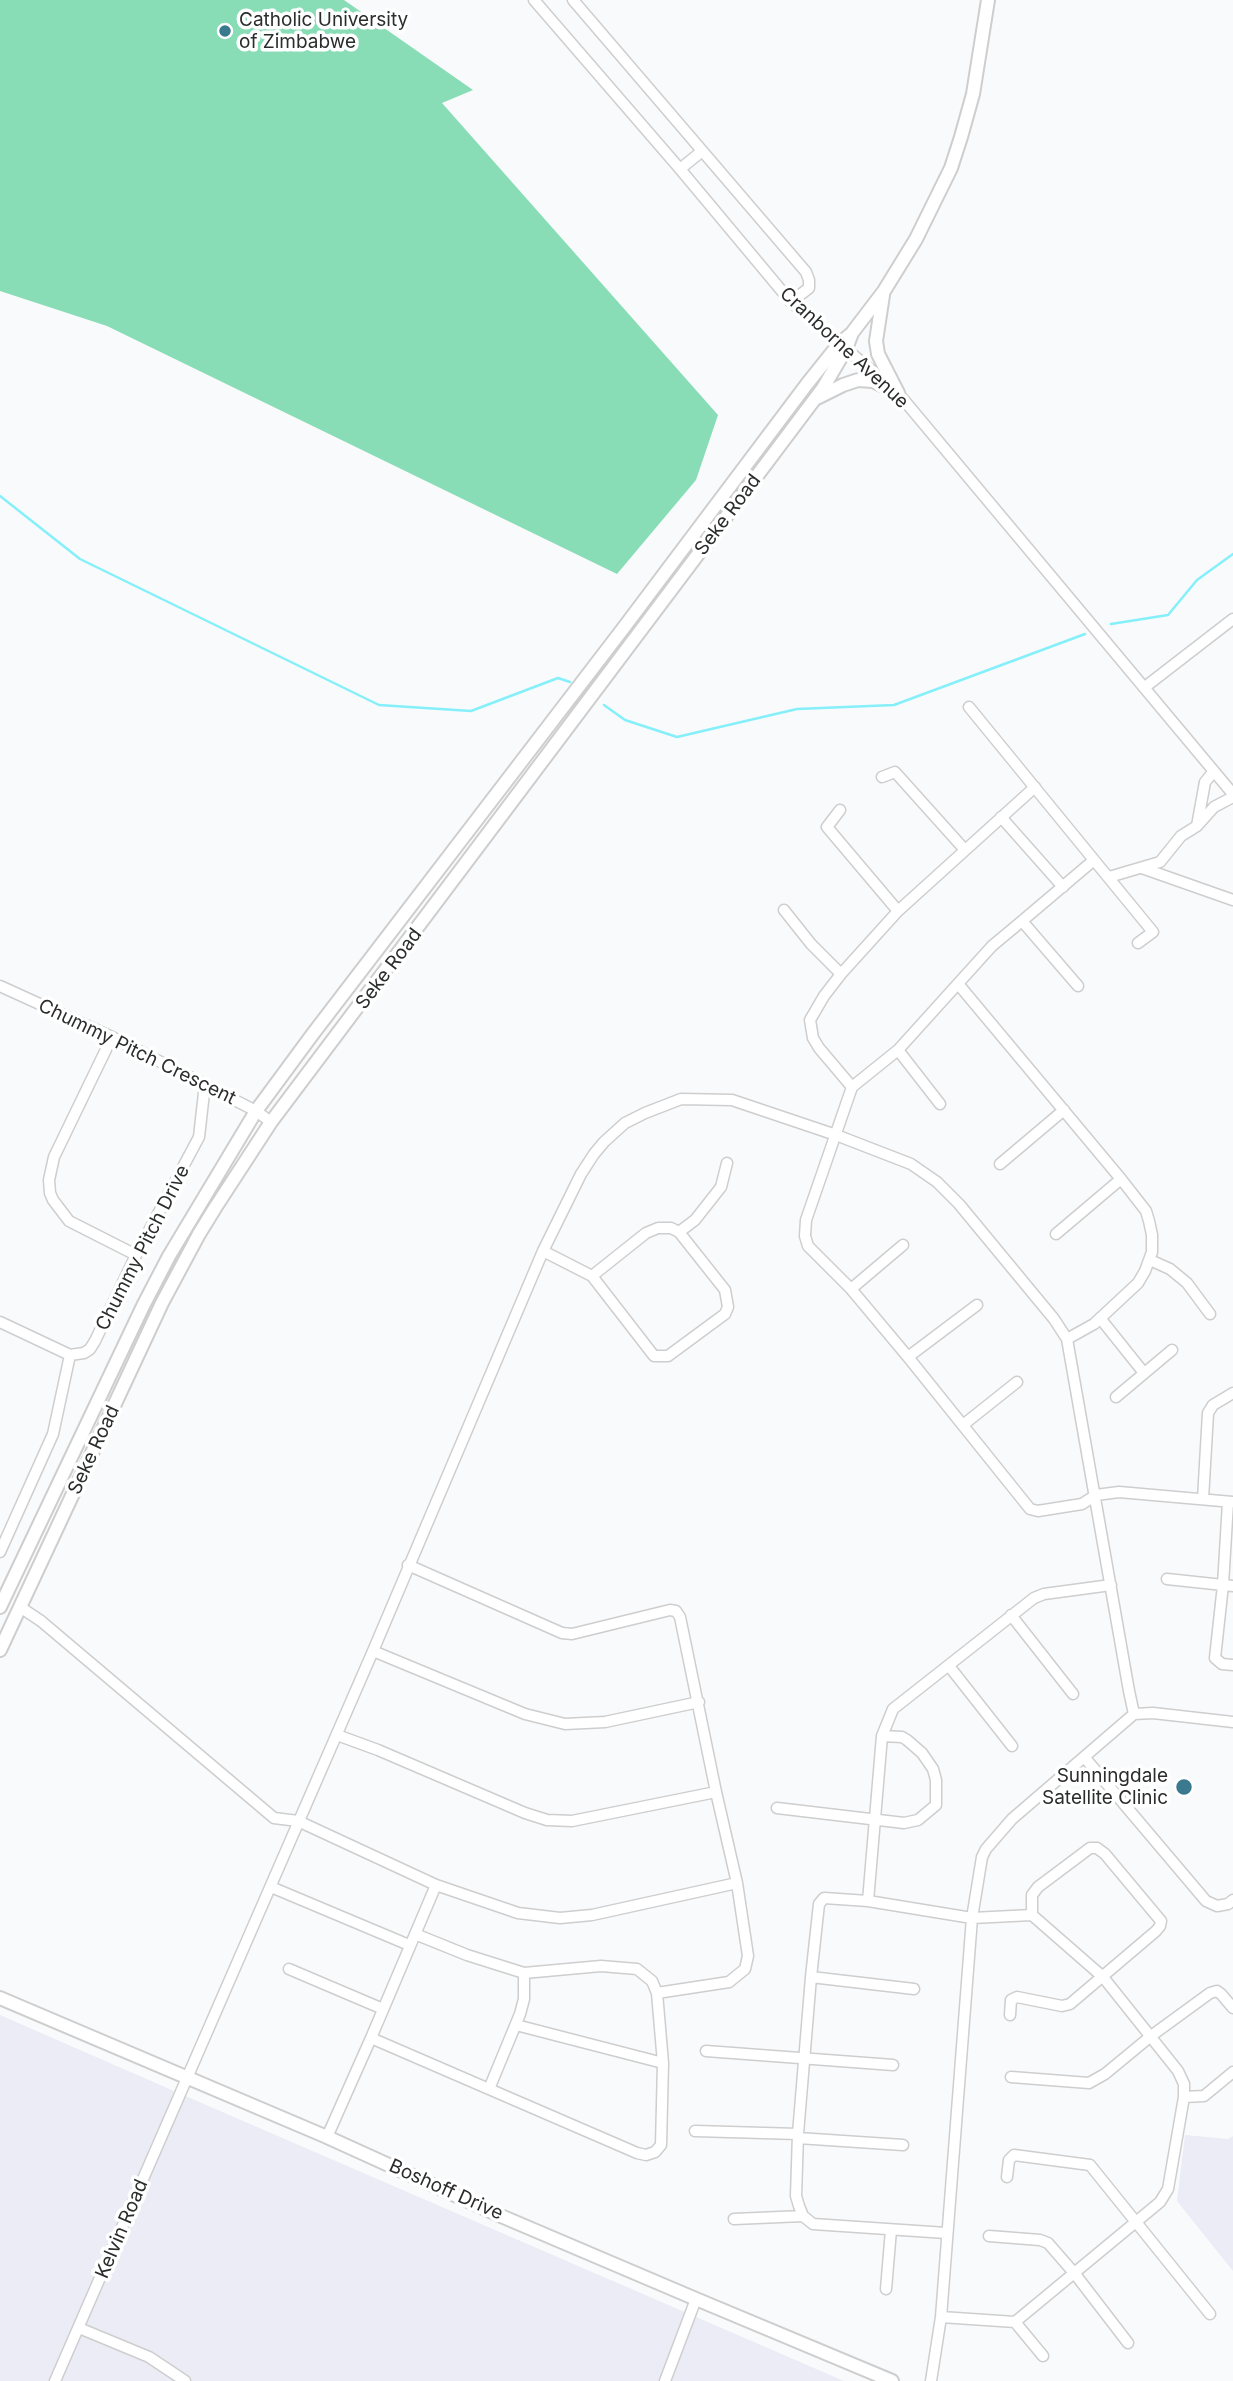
<!DOCTYPE html>
<style>
body{margin:0}
canvas{display:block;background:#f9fafb}
</style>
<canvas width="1233" height="2381"></canvas>
<script>
const c = document.querySelector('canvas').getContext('2d');
c.lineJoin = 'round';
function paint(path, color) { c.fillStyle = color; c.fill(path, 'evenodd'); }
const shape = rows => new Path2D(rows.map(r => 'M' + r).join(''));
function strokePath(path, color, width, dash) { c.strokeStyle = color; c.lineWidth = width; c.lineCap = dash ? 'butt' : 'round'; c.setLineDash(dash || []); c.stroke(path); }
function write(font, color, halo, rows, align = 'center') {
  c.font = font + ' Inter,sans-serif'; c.lineWidth = 7; c.setLineDash([]); c.textBaseline = 'middle'; c.strokeStyle = halo; c.fillStyle = color; for (const [text, x, y, turn = 0] of rows) {
    c.save(); c.translate(x, y); c.rotate((+turn || 0) * Math.PI / 180); c.textAlign = isNaN(turn) ? turn : align; if (halo) c.strokeText(text, 0, 0); c.fillText(text, 0, 0); c.restore();
  }
}
const built = shape([
 [0,2015,190,2098,844,2381,0,2381],
 [1185,2135,1228,2139,1233,2136,1233,2271,1177,2201]
]);
const forest = shape([
 [0,0,344,0,473,90,442,103,718,415,696,480,617,574,107,326,0,291]
]);
const stream = shape([
 [0,496,80,559,379,705,471,711,558,678,570,682],
 [1111,624,1168,615,1197,580,1233,554],
 [604,705,625,720,677,737,797,709,894,705,1085,634]
]);
const minor = shape([
 [534,0,680,169,791,302,898,393,1233,794],
 [573,0,806,272,809,280,809,288,791,302],
 [680,169,701,152],
 [1145,687,1233,619],
 [969,707,1094,860],
 [882,777,895,772,965,850],
 [840,810,827,827,898,911],
 [1001,817,1063,887],
 [1197,826,1205,782,1214,771],
 [1142,868,1233,900],
 [1109,877,1160,862,1181,836,1197,826,1214,807,1233,797],
 [784,910,811,944,841,974],
 [1022,921,1094,860,1153,932,1138,943],
 [959,985,1121,1179,1146,1211,1149,1221,1152,1235,1152,1252,1145,1271,1138,1283,1094,1324,1067,1339],
 [0,986,112,1037,256,1111,271,1122],
 [1078,986,1022,921,992,946,898,1050,852,1087,806,1220,805,1236,808,1246,851,1289,908,1357,1030,1509,1038,1511,1082,1504,1096,1495,1119,1492,1233,1502],
 [112,1037,54,1157,49,1180,50,1193,53,1200,69,1221,136,1255],
 [898,1050,940,1104],
 [852,1087,819,1048,813,1038,810,1020,824,996,841,974,898,911,1035,787],
 [1000,1164,1064,1110],
 [679,1232,695,1220,721,1187,727,1163],
 [1056,1234,1121,1179],
 [543,1251,592,1276,654,1356,668,1356,725,1314,728,1307,725,1290,679,1232,671,1228,658,1228,646,1233,592,1276],
 [1150,1260,1170,1269,1187,1283,1210,1314],
 [851,1289,903,1245],
 [1100,1318,1144,1373],
 [0,1322,70,1355],
 [908,1357,977,1305],
 [1116,1397,1172,1350],
 [963,1425,1017,1382],
 [1203,1499,1208,1413,1213,1405,1233,1393],
 [1228,1502,1223,1585,1215,1658,1222,1664,1233,1665],
 [0,1552,53,1434,70,1355,84,1353,90,1349,95,1341,136,1255,199,1137,205,1084],
 [1167,1579,1233,1586],
 [20,1607,41,1621,274,1818,298,1821,436,1885,518,1913,560,1918,592,1915,737,1883,716,1792,680,1617,676,1611,670,1610,572,1634,562,1633,408,1565],
 [1011,1615,1073,1694],
 [373,1651,525,1714,565,1724,605,1722,699,1702],
 [949,1666,1012,1746],
 [337,1735,378,1750,525,1813,547,1820,572,1821,716,1792],
 [1085,1758,1206,1901,1217,1906,1228,1904,1233,1900],
 [777,1808,904,1823,918,1820,936,1805,936,1780,933,1769,922,1753,907,1740,902,1737,882,1736],
 [436,1885,371,2038,637,2153,646,2155,655,2152,661,2145,663,2063,657,1993,729,1982,745,1969,748,1956,737,1883],
 [271,1887,409,1945],
 [868,1901,882,1736,893,1709,1034,1598,1044,1594,1111,1585],
 [415,1934,467,1955,524,1973,524,1999,520,2014,489,2089],
 [289,1969,383,2009],
 [524,1973,601,1966,637,1969,652,1981,657,1993],
 [811,1977,914,1989],
 [1010,2015,1011,2000,1017,1997,1062,2006,1070,2004,1156,1931,1160,1926,1161,1921,1105,1854,1097,1848,1090,1848,1038,1887,1032,1895,1032,1915],
 [516,2025,663,2063],
 [706,2051,893,2065],
 [1011,2077,1089,2083,1105,2074,1151,2036,1210,1993,1217,1991,1221,1994,1233,2008],
 [1184,2097,1204,2096,1233,2072],
 [695,2131,798,2134],
 [327,2137,371,2038],
 [798,2138,903,2145],
 [1007,2177,1009,2160,1014,2155,1090,2165,1210,2314],
 [734,2219,803,2216],
 [989,2236,1040,2240,1048,2243,1075,2274,1128,2343],
 [886,2289,891,2230],
 [941,2317,1015,2322,1160,2202,1168,2189,1184,2097,1184,2084,1178,2071,1103,1977,1032,1915,972,1918,868,1901,824,1898,819,1904,811,1977,798,2134,796,2196,799,2206,803,2216,813,2224,946,2233],
 [1015,2322,1043,2356],
 [79,2328,149,2357,185,2381],
 [55,2381,373,1651,543,1251,581,1174,594,1154,604,1142,625,1123,645,1113,681,1099,732,1100,836,1135,911,1164,937,1182,959,1204,1054,1319,1067,1339,1129,1691,1134,1714],
 [665,2381,696,2299],
 [931,2381,941,2317,972,1918,982,1857,986,1849,1012,1819,1134,1714,1153,1713,1233,1722]
]);
const major = shape([
 [883,295,876,341,878,354,898,393],
 [817,398,843,385,858,380,873,381,898,393],
 [0,1607,143,1306,169,1256,256,1111,312,1035,622,630,807,384,839,344,852,333,884,291,916,239,951,168,961,137,973,94,988,0],
 [0,1650,162,1303,199,1234,215,1208,271,1122,823,388,846,349,852,333],
 [0,1998,327,2137,501,2216,696,2299,892,2381]
]);
const markers = [
 [225,31,7,"#3a798e"],
 [1184,1787,9,"#3a798e"]
];
const poiNames = [
 ["Catholic University",239,20],
 ["of Zimbabwe",239,42],
 ["Sunningdale",1168,1776,"right"],
 ["Satellite Clinic",1168,1798,"right"]
];
const streetNames = [
 ["Cranborne Avenue",844,348,43],
 ["Seke Road",728,515,-53],
 ["Seke Road",389,969,-53],
 ["Chummy Pitch Crescent",137,1052,26],
 ["Chummy Pitch Drive",143,1248,-63],
 ["Seke Road",94,1450,-65],
 ["Boshoff Drive",446,2190,24],
 ["Kelvin Road",122,2229,-67]
];
paint(built, '#ebecf5');
paint(forest, '#88ddb7');
strokePath(stream, '#85effa', 2.5);
strokePath(minor, '#cececf', 13);
strokePath(major, '#cececf', 16);
strokePath(minor, '#fff', 10);
strokePath(major, '#fff', 12);
for (const [x, y, r, color] of markers) { const dot = new Path2D(); dot.arc(x, y, r, 0, 2 * Math.PI); c.fillStyle = color; c.fill(dot); strokePath(dot, '#fff', 2.5); }
write('19px', '#2b2c2c', '#fff', poiNames, 'left');
write('19px', '#2b2c2c', '#fff', streetNames);
</script>
